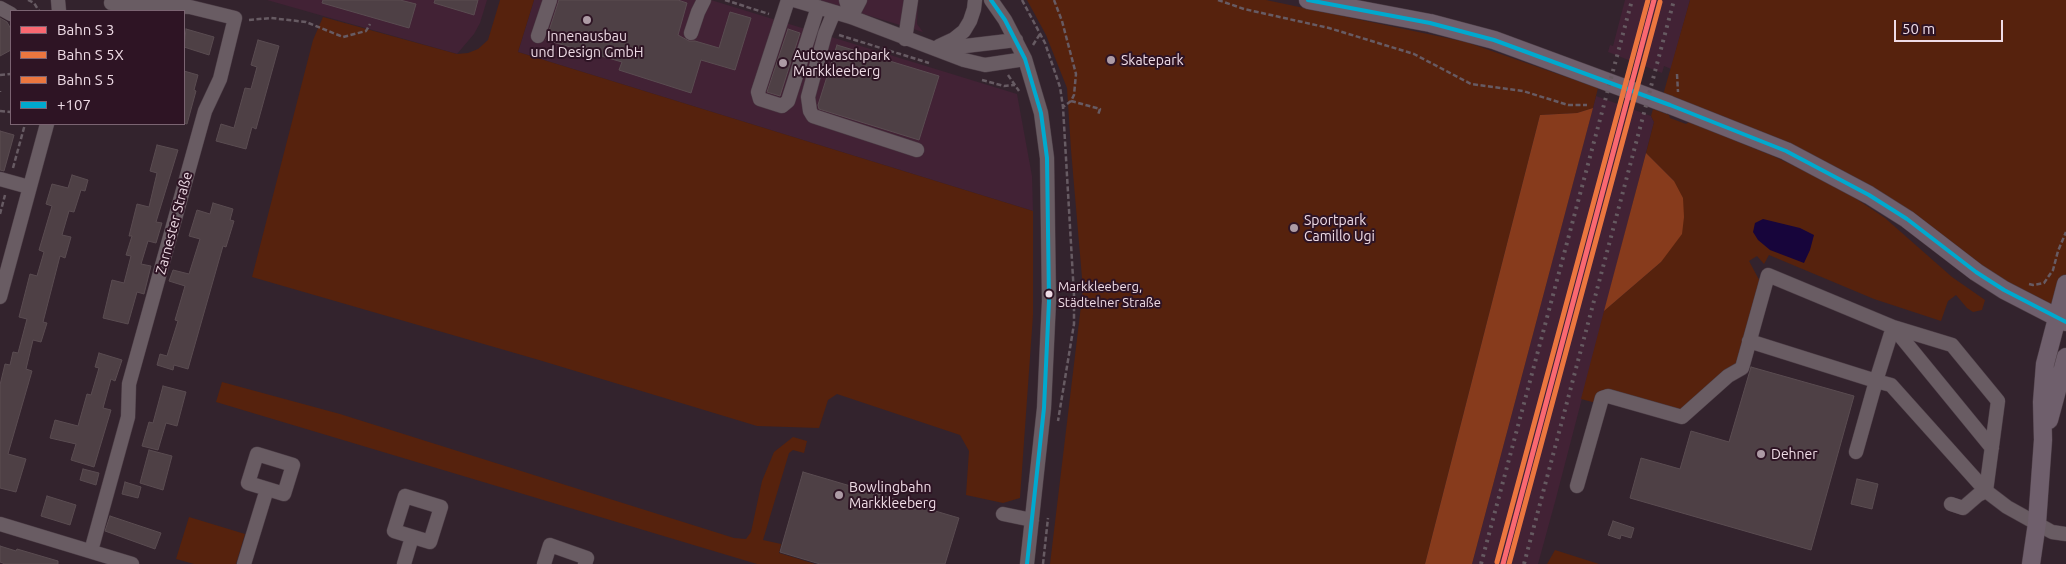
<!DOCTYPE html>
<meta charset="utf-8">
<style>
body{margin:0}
#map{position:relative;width:2066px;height:564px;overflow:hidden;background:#33232d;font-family:Ubuntu,sans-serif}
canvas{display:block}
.legend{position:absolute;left:10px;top:10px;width:175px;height:115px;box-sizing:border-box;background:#2e1424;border:1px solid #7b6472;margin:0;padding:6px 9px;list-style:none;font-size:15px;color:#efdce6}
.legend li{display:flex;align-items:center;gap:10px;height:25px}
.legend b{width:25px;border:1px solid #7b6472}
.scale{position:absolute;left:1894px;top:20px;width:109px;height:22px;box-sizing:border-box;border:2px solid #efdce6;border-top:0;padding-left:6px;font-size:15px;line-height:18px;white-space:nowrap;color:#efdce6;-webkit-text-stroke:4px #2e1424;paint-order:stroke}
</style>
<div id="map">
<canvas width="2066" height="564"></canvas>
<ul class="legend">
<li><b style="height:6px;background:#f96871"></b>Bahn S 3</li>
<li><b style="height:6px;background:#eb763f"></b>Bahn S 5X</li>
<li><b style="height:6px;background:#eb763f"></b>Bahn S 5</li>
<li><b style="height:6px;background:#00a9ce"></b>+107</li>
</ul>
<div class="scale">50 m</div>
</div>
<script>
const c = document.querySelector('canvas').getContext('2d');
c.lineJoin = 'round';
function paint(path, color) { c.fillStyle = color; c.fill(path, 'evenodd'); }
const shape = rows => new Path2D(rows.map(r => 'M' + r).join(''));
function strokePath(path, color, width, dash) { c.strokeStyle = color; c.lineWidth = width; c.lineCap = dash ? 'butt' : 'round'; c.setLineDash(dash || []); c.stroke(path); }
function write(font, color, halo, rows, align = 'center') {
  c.font = font + ' Ubuntu,sans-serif'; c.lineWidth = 4; c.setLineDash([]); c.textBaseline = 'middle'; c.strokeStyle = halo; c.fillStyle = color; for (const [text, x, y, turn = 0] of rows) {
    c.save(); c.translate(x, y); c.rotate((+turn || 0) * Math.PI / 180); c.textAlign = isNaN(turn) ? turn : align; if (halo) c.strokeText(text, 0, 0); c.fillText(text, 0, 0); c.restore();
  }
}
const built = shape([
 [267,0,487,0,480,23,474,34,457,54],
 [534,0,711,0,1017,94,1032,176,1033,211,518,52],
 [817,0,918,0,917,24,923,32],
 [1625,0,1690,0,1671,69,1664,66,1662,73,1608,52,1610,45,1613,46],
 [1596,96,1651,116,1654,122,1555,502,1538,564,1472,564]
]);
const green = shape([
 [500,0,534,0,518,52,1033,211,1033,315,1020,498,1003,503,966,495,969,451,960,435,837,394,828,400,819,428,757,426,539,360,252,277,313,40,323,17,457,54,468,53,478,49,488,40],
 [1027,0,1266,0,1466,42,1598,88,1593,108,1577,113,1540,115,1425,564,1050,564,1083,289,1071,150,1067,88,1046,35],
 [1690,0,2066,0,2066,284,2056,318,1869,195,1661,102],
 [1653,109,1669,115,1670,118,1686,124,1689,122,1773,156,1824,180,1855,198,1885,218,1952,277,1985,300,1982,310,1973,312,1967,308,1956,295,1948,301,1941,321,1874,299,1769,255,1764,264,1757,256,1749,261,1764,289,1742,368,1682,417,1608,396,1600,404,1581,399,1604,311,1661,262,1674,181,1646,153,1654,122,1651,116],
 [222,382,340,414,734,538,746,539,751,532,762,481,774,452,793,437,807,441,804,453,793,450,789,453,763,540,781,544,779,553,815,564,757,564,216,402],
 [189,517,245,534,236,564,194,564,176,559],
 [1555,550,1599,564,1547,564]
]);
const forest = shape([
 [1593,108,1472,564,1425,564,1540,115,1577,113],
 [1646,153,1674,181,1683,198,1684,217,1682,234,1661,262,1604,311]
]);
const water = shape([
 [1763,219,1800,228,1814,235,1810,250,1804,263,1770,250,1758,240,1753,232,1755,223]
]);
const building = shape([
 [323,0,400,0,416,4,409,28,322,3,323,0],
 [435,0,478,0,474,15,434,3,435,0],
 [559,0,678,0,687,3,678,35,689,41,695,41,719,48,730,12,751,18,735,70,701,60,691,93,619,70,622,62,546,40,559,0],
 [0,18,7,22,11,29,11,50,0,56,0,18],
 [186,29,214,37,209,55,184,47,186,29],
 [788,29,800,33,780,96,767,92,788,29],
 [258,40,279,46,256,129,252,127,246,149,216,141,221,124,234,128,245,88,251,89,257,67,251,65,258,40],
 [837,45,939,76,919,140,819,109,818,105,837,45],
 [184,71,198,75,194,90,196,91,187,124,184,123,184,71],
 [0,131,14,135,4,171,0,170,0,131],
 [157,145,178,150,156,222,162,223,156,243,148,241,141,264,151,266,144,294,137,292,128,324,103,318,112,280,124,283,131,256,126,255,132,236,129,236,137,204,149,207,157,173,150,171,157,145],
 [72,175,88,180,85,191,81,190,74,212,69,211,62,235,71,237,65,258,60,256,43,322,47,323,41,342,33,340,26,369,32,371,8,454,26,459,16,492,0,488,0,385,5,364,10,365,13,352,18,353,27,319,19,317,30,274,37,276,44,252,39,250,52,206,46,204,52,184,68,188,72,175],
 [213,203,233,209,230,220,234,221,226,247,223,246,188,369,174,365,173,370,157,365,160,354,167,356,178,321,175,320,185,286,169,281,173,270,189,274,200,239,189,236,197,210,210,214,213,203],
 [99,353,122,360,115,381,111,379,103,408,111,410,94,467,71,460,76,444,50,438,55,420,78,426,87,394,91,395,99,368,95,367,99,353],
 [1751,367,1854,396,1811,550,1630,498,1641,458,1680,469,1691,431,1729,442,1751,367],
 [163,386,186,392,177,426,166,423,158,450,142,446,149,422,153,423,163,386],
 [149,450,172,456,163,490,140,483,149,450],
 [83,469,99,473,96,485,80,480,83,469],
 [803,472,959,518,945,564,820,564,780,552,803,472],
 [1857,479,1878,484,1872,509,1851,504,1857,479],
 [125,482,141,487,138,498,122,494,125,482],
 [47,496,76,505,70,525,41,516,47,496],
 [110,516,161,533,155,549,105,531,110,516],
 [1613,521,1634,528,1631,538,1621,535,1620,539,1608,535,1613,521],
 [0,546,16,551,17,549,58,561,58,564,5,564,0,562,0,546]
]);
const path = shape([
 [28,0,34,3,39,11],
 [725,0,769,14],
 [1022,0,1045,43,1060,87,1063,107,1074,295,1074,324,1058,421],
 [1054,0,1062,21,1076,74,1074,95,1071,101,1063,107],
 [1218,0,1244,9,1329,28,1414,54,1471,84,1523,91,1568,105,1587,105],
 [249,20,271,18,306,22,343,37,366,31,370,24],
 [839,35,929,63],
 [1033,45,1040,34],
 [1677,74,1678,92],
 [0,75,11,74],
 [1008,75,1019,91],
 [982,80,1004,86,1015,85],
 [0,91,0,92],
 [1071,101,1100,109,1098,115],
 [0,111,11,112],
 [13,168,25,124],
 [0,214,5,195],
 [2029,284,2033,285,2044,283,2053,270,2058,251,2066,232],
 [1043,564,1048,518]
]);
const minor = shape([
 [58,0,59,11],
 [788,0,758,92,760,99,782,106,788,101,818,7],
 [794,0,851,17,964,60,985,65,1025,59],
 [846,0,851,17],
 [991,0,1005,20,1025,59,1041,113,1047,158,1049,301,1044,408,1027,564],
 [0,8,11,14],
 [834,12,825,34,808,97,810,111,813,116,917,150],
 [851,17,860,0],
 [691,33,698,12,704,0],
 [538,36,550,0],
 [905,39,911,0],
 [939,46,954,39,964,31,970,21,974,9,975,0],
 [940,49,1016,40],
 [0,179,29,187],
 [0,297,47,124],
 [1749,341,1876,381,1856,452],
 [257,454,293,465,284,494,248,483,257,454],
 [1577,486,1602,398,1608,396,1682,417,1728,376,1742,368,1768,275,1893,327,1952,345,1998,401,1986,491,2007,507,2052,532,2066,534],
 [405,496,441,507,430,542,394,531,405,496],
 [1951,504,1963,508,1978,495,1986,491,1891,385,1876,381,1893,327,1992,448],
 [1003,514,1032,520],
 [0,524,132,564],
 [91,551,128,417,129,384,205,111,220,79,235,18,190,7,111,3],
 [244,564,267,489],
 [404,564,412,537],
 [544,564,550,545,587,558,585,564]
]);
const major = shape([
 [1308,0,1430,23,1494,40,1670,105,1786,151,1869,195,1907,219,1976,272,2004,290,2066,322],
 [2049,420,2066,357],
 [2031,564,2037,523,2043,440,2042,402,2045,364,2066,284]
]);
const rail = shape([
 [1481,564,1632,0],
 [1524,564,1674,0]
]);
const bus1 = shape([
 [991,0,1005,20,1025,59,1041,113,1047,158,1049,301,1044,408,1027,564],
 [1308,0,1430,23,1494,40,1670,105,1786,151,1869,195,1907,219,1976,272,2004,290,2066,322]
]);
const rail1 = shape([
 [1503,564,1654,0]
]);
const rail2 = shape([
 [1509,564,1660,2]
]);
const rail3 = shape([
 [1497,562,1648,0]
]);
const markers = [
 [587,20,5,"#ad9ba5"],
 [1111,60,5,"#ad9ba5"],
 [783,63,5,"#ad9ba5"],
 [1294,228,5,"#ad9ba5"],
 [1049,294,4.5,"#efdce6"],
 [1761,454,5,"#ad9ba5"],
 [839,495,5,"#ad9ba5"]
];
const busNames = [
 ["Markkleeberg,",1058,287],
 ["Städtelner Straße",1058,303]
];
const poiNames = [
 ["Innenausbau",587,36,"center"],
 ["und Design GmbH",587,52,"center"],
 ["Autowaschpark",793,55],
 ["Markkleeberg",793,71],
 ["Skatepark",1121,60],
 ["Sportpark",1304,220],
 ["Camillo Ugi",1304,236],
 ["Dehner",1771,454],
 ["Bowlingbahn",849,487],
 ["Markkleeberg",849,503]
];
const streetNames = [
 ["Zarnester Straße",174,223,-75]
];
paint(built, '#422235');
paint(green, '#56220d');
paint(forest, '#873b1c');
paint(water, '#17053b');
paint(building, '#4e4045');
strokePath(building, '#5a4c51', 1);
strokePath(minor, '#4d3e47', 15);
strokePath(major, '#4d3e47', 19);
strokePath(path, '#675b63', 2.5, [5, 2.5]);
strokePath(minor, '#695c63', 14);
strokePath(major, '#6f5f6c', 18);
strokePath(rail, '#665a61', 4, [2.5, 5]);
strokePath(bus1, '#00a9ce', 4);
strokePath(rail1, '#f96871', 5);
strokePath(rail2, '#eb763f', 5);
strokePath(rail3, '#eb763f', 5);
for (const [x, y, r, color] of markers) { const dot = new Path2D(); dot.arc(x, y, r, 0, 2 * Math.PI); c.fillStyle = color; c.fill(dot); strokePath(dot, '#2e1424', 2); }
write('13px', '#efdce6', '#2e1424', busNames, 'left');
write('14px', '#efdce6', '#2e1424', poiNames, 'left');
write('14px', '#efdce6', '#2e1424', streetNames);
</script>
